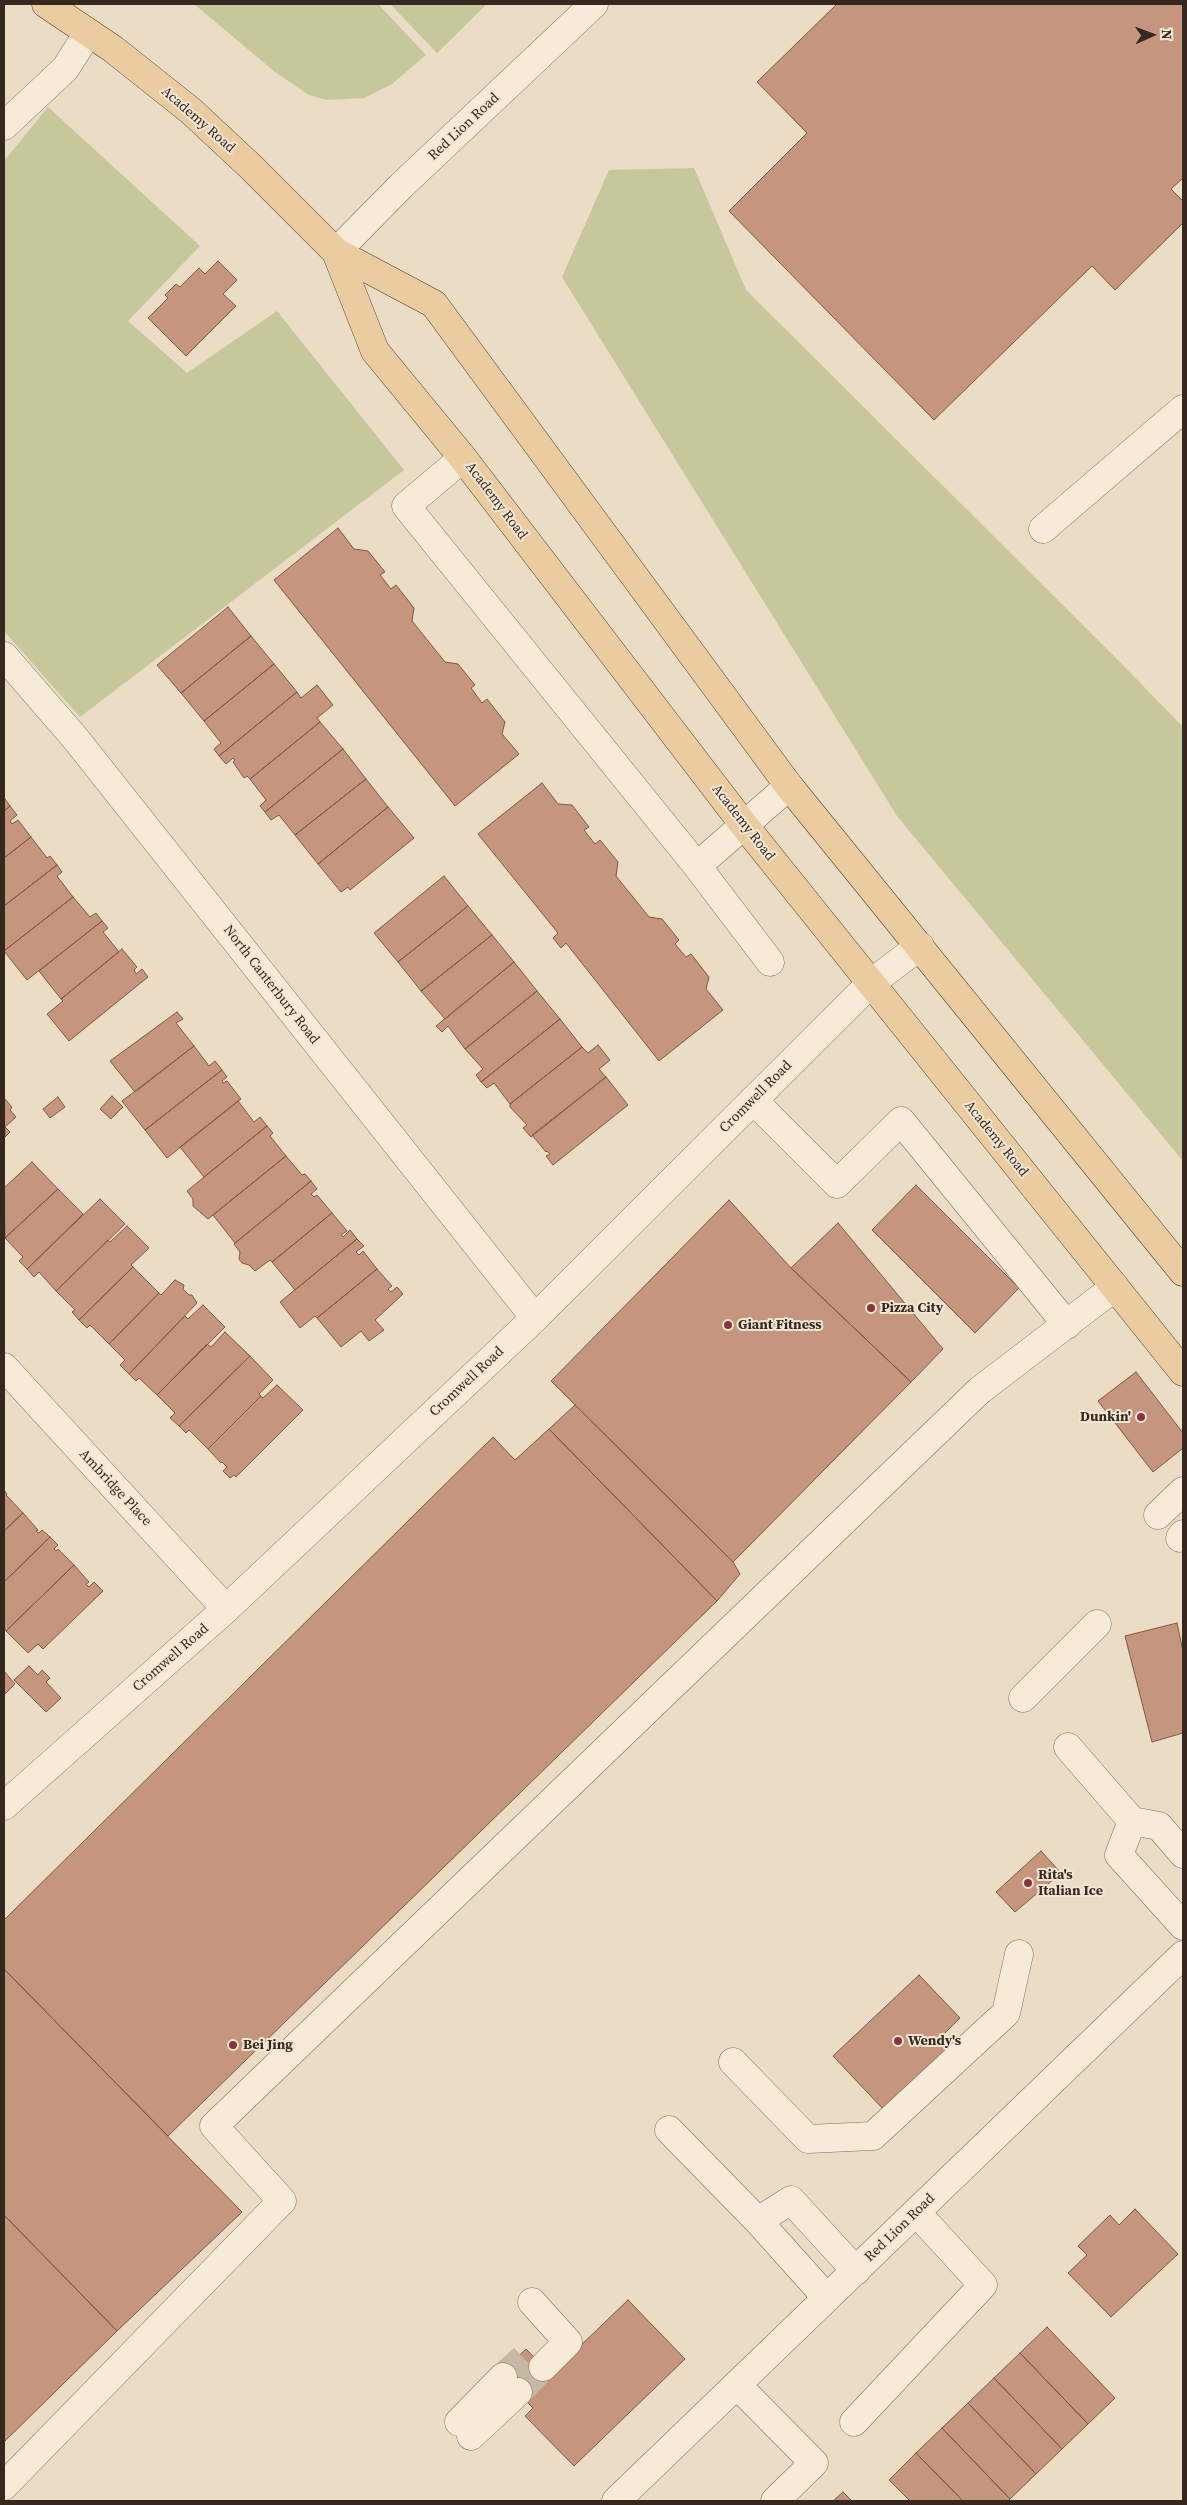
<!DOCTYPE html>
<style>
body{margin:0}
#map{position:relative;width:1187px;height:2505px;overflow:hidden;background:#eadcc5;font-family:"Source Serif 4",serif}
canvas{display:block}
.frame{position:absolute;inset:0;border:5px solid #35281f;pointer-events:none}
.north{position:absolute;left:1127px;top:10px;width:50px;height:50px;-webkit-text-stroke:4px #f2e7d4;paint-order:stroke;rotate:88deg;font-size:14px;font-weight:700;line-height:20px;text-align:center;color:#35281f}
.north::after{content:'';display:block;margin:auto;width:18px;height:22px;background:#35281f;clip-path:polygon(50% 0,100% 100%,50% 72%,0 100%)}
</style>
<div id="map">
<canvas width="1187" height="2505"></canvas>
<div class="frame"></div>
<div class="north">N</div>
</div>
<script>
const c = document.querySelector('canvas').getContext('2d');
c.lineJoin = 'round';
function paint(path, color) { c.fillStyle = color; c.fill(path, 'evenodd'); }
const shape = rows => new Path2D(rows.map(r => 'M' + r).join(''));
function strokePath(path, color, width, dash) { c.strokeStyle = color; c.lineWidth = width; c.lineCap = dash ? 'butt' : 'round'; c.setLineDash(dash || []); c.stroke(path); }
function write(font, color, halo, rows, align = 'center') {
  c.font = font + ' "Source Serif 4",serif'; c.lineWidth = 4; c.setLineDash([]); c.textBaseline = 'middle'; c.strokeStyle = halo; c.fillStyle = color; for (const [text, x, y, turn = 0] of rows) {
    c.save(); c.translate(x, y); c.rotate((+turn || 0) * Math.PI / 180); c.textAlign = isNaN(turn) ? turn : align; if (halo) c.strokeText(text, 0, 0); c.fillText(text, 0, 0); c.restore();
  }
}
const green = shape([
 [194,4,378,4,426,55,392,84,364,98,327,100,309,95,275,72],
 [390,4,487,4,437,53],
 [48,107,200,246,128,321,187,373,277,311,404,470,80,717,4,631,4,161],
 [694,168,746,290,1113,655,1183,727,1183,1161,897,816,562,277,609,170]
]);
const building = shape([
 [837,4,1183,4,1183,178,1171,189,1183,201,1183,223,1115,290,1092,266,934,420,729,211,807,133,757,82,837,4],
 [218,261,237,280,223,294,236,306,186,356,148,318,168,298,165,295,176,284,180,287,199,268,205,274,218,261],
 [338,528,354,549,368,551,385,572,380,575,391,589,396,585,414,608,412,621,445,662,458,664,475,685,471,688,482,703,487,699,505,722,502,734,519,754,455,806,274,580,338,528],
 [228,607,251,636,181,693,157,665,228,607],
 [251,636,274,664,204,721,181,693,251,636],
 [274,664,297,692,219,756,214,749,221,743,204,721,274,664],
 [317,685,333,705,317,718,320,722,250,779,247,776,244,778,233,762,235,760,233,758,226,764,219,756,297,692,301,698,317,685],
 [320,722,343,749,265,812,260,806,266,800,250,779,320,722],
 [343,749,366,779,295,835,279,815,271,820,265,812,343,749],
 [366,779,388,807,318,864,295,835,366,779],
 [542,783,558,804,572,805,589,827,584,830,595,844,600,840,618,862,616,876,649,917,662,919,679,940,675,944,686,957,691,954,709,977,706,989,723,1010,659,1061,566,943,561,948,553,938,558,933,478,834,542,783],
 [5,799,10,806,4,811,4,800,5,799],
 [10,806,17,815,10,821,12,824,18,820,31,837,4,858,4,811,10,806],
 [388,807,414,838,350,890,348,887,341,892,318,864,388,807],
 [31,837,47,858,50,856,57,865,4,906,4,858,31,837],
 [57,865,62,872,57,876,73,897,4,951,4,906,57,865],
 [444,876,468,906,398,962,374,933,444,876],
 [73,897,90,917,96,913,102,921,27,980,4,951,73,897],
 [468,906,492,935,421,991,398,962,468,906],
 [102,921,108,928,103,932,119,952,61,999,39,971,102,921],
 [492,935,514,962,445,1019,421,991,492,935],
 [122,949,137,967,134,970,136,974,142,969,148,977,69,1041,47,1014,63,1001,61,999,122,949],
 [514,962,537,991,465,1049,448,1026,442,1032,436,1026,514,962],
 [537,991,560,1019,481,1082,476,1075,483,1069,465,1049,537,991],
 [177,1012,183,1019,176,1023,194,1046,135,1092,110,1061,177,1012],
 [560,1019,582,1047,510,1104,494,1083,487,1088,481,1082,560,1019],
 [598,1045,610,1060,599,1069,606,1077,531,1137,523,1128,527,1125,510,1107,510,1104,582,1047,588,1053,598,1045],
 [194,1046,209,1066,215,1061,222,1070,145,1130,122,1101,194,1046],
 [222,1070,227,1077,222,1081,223,1083,227,1081,241,1099,167,1158,145,1130,222,1070],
 [606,1077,628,1105,553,1165,546,1156,550,1154,547,1151,546,1152,532,1135,606,1077],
 [112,1096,123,1107,111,1119,100,1109,112,1096],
 [58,1097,65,1107,50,1118,43,1109,58,1097],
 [4,1098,12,1107,10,1110,16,1117,5,1127,10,1132,5,1137,4,1098],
 [238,1101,254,1122,260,1117,267,1126,204,1177,180,1147,238,1101],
 [267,1126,273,1133,270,1136,286,1156,208,1219,193,1206,193,1199,187,1191,267,1126],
 [286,1156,302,1175,305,1174,311,1181,235,1243,213,1215,286,1156],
 [32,1162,58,1189,5,1238,4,1188,32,1162],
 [311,1181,317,1189,311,1194,314,1197,317,1195,332,1213,272,1262,270,1260,255,1271,249,1265,242,1263,239,1259,240,1252,234,1244,311,1181],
 [916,1185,1019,1288,975,1333,872,1230,916,1185],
 [58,1189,83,1214,27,1269,19,1261,23,1257,5,1238,58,1189],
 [100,1199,125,1224,56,1291,39,1272,34,1277,27,1269,100,1199],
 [729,1200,791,1268,911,1382,733,1562,551,1381,729,1200],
 [332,1213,347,1231,341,1235,343,1237,350,1230,357,1239,295,1290,272,1262,332,1213],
 [838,1223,943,1349,911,1382,791,1268,838,1223],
 [127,1226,149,1248,131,1265,133,1267,79,1320,72,1312,75,1310,56,1291,108,1240,110,1242,127,1226],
 [357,1239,364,1246,356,1252,359,1255,363,1251,377,1269,317,1318,315,1316,300,1328,280,1302,357,1239],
 [133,1267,159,1293,109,1344,90,1325,87,1328,79,1320,133,1267],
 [377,1269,392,1286,388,1289,391,1292,397,1287,403,1294,375,1320,384,1330,369,1341,361,1331,341,1347,317,1318,377,1269],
 [175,1280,184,1285,183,1289,189,1295,192,1295,197,1303,129,1374,120,1365,125,1360,109,1344,159,1293,161,1295,175,1280],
 [203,1305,225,1327,157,1395,139,1378,136,1381,129,1374,185,1316,188,1319,203,1305],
 [225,1332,250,1356,179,1426,170,1418,175,1413,157,1395,207,1344,211,1347,225,1332],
 [250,1356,273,1380,259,1394,261,1396,208,1449,189,1430,186,1433,179,1426,250,1356],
 [1136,1372,1183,1433,1183,1448,1153,1472,1098,1401,1136,1372],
 [277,1385,303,1410,236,1477,234,1475,230,1478,223,1471,227,1467,222,1462,221,1463,208,1449,261,1396,263,1398,277,1385],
 [575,1405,733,1562,740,1574,717,1601,549,1429,575,1405],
 [549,1429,717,1601,168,2136,4,1969,4,1920,493,1437,515,1460,549,1429],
 [4,1490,7,1494,6,1495,23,1513,4,1531,4,1490],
 [23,1513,38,1530,36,1531,39,1533,42,1530,50,1537,4,1582,4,1531,23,1513],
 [50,1537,58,1545,54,1549,56,1551,58,1549,74,1565,6,1631,4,1628,4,1582,50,1537],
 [74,1565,89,1582,86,1584,89,1587,94,1582,103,1591,43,1649,38,1644,28,1653,6,1631,74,1565],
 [1177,1623,1183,1651,1183,1733,1152,1742,1125,1636,1177,1623],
 [29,1666,38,1675,42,1670,50,1678,46,1682,61,1698,46,1712,14,1680,29,1666],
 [4,1671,15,1684,4,1695,4,1671],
 [1041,1851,1061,1873,1015,1912,996,1892,1041,1851],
 [4,1969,242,2212,117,2331,4,2215,4,1969],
 [919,1975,960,2018,942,2036,952,2046,884,2110,833,2056,919,1975],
 [1135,2209,1178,2254,1111,2317,1068,2273,1087,2255,1078,2246,1110,2215,1119,2225,1135,2209],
 [4,2215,117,2331,4,2442,4,2215],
 [628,2300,685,2359,574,2466,525,2416,533,2408,500,2374,526,2349,551,2374,628,2300],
 [1047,2327,1115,2398,1088,2424,1020,2353,1047,2327],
 [1020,2353,1088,2424,1062,2449,994,2378,1020,2353],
 [994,2378,1062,2449,1036,2474,968,2403,994,2378],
 [968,2403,1036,2474,1010,2499,942,2428,968,2403],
 [942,2428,1010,2499,1008,2501,963,2501,916,2453,942,2428],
 [916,2453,963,2501,910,2501,889,2480,916,2453],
 [843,2492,852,2501,833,2501,843,2492]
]);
const minorTunnel = shape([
 [503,2377,530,2352],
 [518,2392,543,2367]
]);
const minor = shape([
 [4,126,65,69,88,33],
 [336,252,402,185,594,4],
 [463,458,406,506,697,866,789,786],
 [1043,529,1183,409],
 [4,656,75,738,535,1318],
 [697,866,770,962],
 [753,1100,837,1184,901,1121,1067,1325],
 [4,1367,226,1609],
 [1158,1515,1183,1491],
 [1180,1538,1183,1534],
 [1023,1698,1097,1624],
 [1068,1747,1132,1821,1119,1855,1183,1926],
 [4,1806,226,1609,535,1318,871,983,920,946],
 [1132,1821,1159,1826,1183,1854],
 [733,2062,808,2139,873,2136,1006,2013,1019,1954],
 [669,2130,758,2221,827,2298],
 [758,2221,791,2200,856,2271],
 [532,2302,568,2342,543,2367],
 [737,2385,814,2463,775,2501],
 [459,2422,503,2377],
 [854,2422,983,2285,916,2212],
 [471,2436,518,2392],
 [4,2486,282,2201,214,2126,980,1390,1115,1287],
 [616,2501,1183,1955]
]);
const major = shape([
 [46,4,113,49,191,111,251,167,336,252,434,304,789,786,1183,1272],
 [336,252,375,351,463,458,744,825,1183,1372]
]);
const markers = [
 [871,1308,5,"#8e323b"],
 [728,1325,5,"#8e323b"],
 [1141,1417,5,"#8e323b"],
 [1028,1883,5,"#8e323b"],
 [898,2041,5,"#8e323b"],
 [233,2045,5,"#8e323b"]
];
const streetNames = [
 ["Academy Road",198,120,41],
 ["Red Lion Road",464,127,-43],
 ["Academy Road",496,501,53],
 ["Academy Road",743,823,52],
 ["North Canterbury Road",271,985,52],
 ["Cromwell Road",756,1097,-45],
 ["Academy Road",996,1139,51],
 ["Cromwell Road",467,1382,-43],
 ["Ambridge Place",115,1488,47],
 ["Cromwell Road",171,1658,-41],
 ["Red Lion Road",900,2228,-44]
];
const poiNames = [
 ["Pizza City",881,1308],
 ["Giant Fitness",738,1325],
 ["Dunkin'",1131,1417,"right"],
 ["Rita's",1038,1875],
 ["Italian Ice",1038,1891],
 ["Wendy's",908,2041],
 ["Bei Jing",243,2045]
];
paint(green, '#c6c79a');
paint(building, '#c5957e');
strokePath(building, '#815745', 1);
strokePath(minorTunnel, '#c6b8a4', 28, [28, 14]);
strokePath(minor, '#846e5d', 29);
strokePath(major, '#523d30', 29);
strokePath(minor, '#f6ead8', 28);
strokePath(major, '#eacca0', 28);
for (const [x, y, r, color] of markers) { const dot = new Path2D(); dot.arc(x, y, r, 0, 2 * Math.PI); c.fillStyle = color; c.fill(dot); strokePath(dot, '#f2e7d4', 2); }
write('14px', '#35281f', '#f2e7d4', streetNames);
write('bold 14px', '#35281f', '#f2e7d4', poiNames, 'left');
</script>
